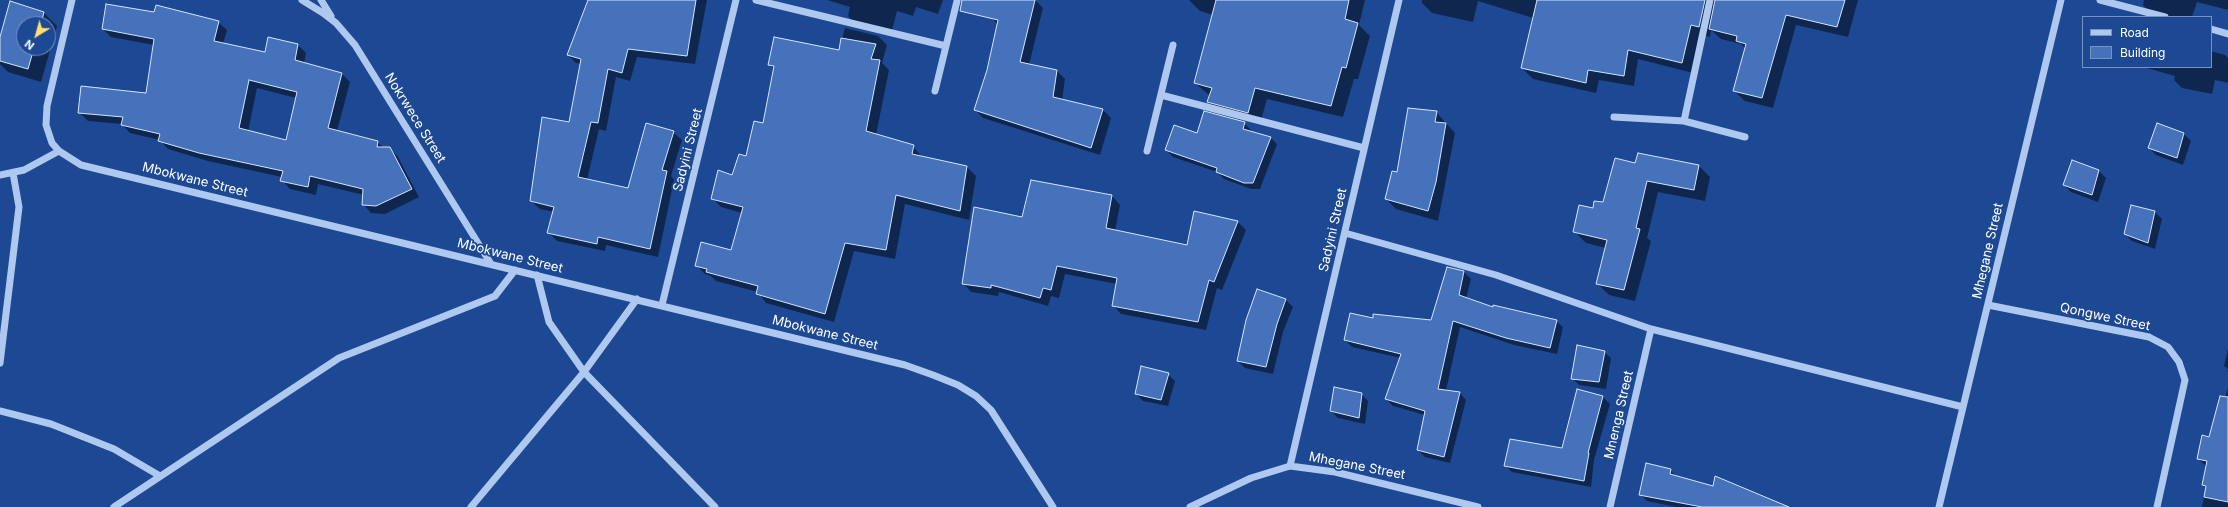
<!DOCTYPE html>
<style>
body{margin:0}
#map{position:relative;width:2228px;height:507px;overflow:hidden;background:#1d4994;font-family:Inter,sans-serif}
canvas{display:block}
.legend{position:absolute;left:2082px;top:16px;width:130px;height:52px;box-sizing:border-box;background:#1d4994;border:1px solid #7792bf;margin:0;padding:5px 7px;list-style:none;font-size:12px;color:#fff}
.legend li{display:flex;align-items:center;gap:8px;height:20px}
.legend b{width:20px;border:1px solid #7792bf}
.north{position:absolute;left:16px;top:16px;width:40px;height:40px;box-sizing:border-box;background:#1d4994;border:1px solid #7792bf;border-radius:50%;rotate:217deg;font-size:11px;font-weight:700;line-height:16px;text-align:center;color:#fff}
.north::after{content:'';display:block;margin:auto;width:14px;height:18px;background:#fede6d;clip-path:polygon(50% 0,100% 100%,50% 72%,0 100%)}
</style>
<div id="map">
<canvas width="2228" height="507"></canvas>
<ul class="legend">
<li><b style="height:5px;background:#afc8ef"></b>Road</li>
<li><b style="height:11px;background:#4572bb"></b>Building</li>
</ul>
<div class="north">N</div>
</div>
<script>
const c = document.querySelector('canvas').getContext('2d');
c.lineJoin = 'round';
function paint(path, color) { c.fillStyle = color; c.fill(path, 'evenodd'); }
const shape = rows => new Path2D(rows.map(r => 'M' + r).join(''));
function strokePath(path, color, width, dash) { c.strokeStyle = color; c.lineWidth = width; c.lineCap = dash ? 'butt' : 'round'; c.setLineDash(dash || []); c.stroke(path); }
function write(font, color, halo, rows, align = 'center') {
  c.font = font + ' Inter,sans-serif'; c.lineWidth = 3.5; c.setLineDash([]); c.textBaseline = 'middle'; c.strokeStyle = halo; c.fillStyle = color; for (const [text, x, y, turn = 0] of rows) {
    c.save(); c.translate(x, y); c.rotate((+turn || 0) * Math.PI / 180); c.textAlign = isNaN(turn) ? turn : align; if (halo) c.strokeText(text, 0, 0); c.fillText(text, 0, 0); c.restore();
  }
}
const shadow = shape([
 [589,0,707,0,695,64,637,57,630,81,616,77,606,131,599,129,587,180,629,190,673,132,682,140,671,176,674,180,658,257,606,245,605,251,557,241,549,233,554,212,540,209,531,201,570,124,581,64,576,63,568,55],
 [827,0,943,0,938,14,916,7,913,16,897,11,891,34,857,26,848,16,850,7],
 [995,0,1035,0,1043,8,1029,65,1057,71,1065,79,1062,100,1102,109,1111,118,1100,155,983,118,975,110,988,70,998,25,991,17],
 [1189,0,1365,0,1359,25,1370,36,1358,79,1354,79,1343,117,1267,99,1260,124,1221,114,1208,102,1210,96,1195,83,1213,15,1200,11],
 [1422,0,1858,0,1848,37,1796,25,1773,108,1745,101,1734,91,1746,49,1741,44,1721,39,1711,30,1710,37,1702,35,1693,73,1638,59,1634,86,1599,80,1596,93,1533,79,1522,68,1533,18,1478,1,1473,22,1432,13,1422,3],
 [2144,0,2228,0,2228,10,2197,2,2192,17,2164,17,2151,13,2143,5],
 [11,3,44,13,57,26,41,82,8,72,0,64,0,41],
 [24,24,48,24,48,48,24,48],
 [155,14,218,22,227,30,223,44,266,53,298,45,306,53,304,64,342,74,350,82,337,131,377,142,384,148,390,148,398,157,419,197,385,214,371,213,363,204,364,195,318,184,316,195,290,189,282,180,282,177,208,161,168,149,160,140,130,133,122,124,88,121,79,112,147,94,154,45,111,37,103,29],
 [257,88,296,98,287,141,248,132],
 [845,28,878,36,887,45,882,63,889,70,876,135,913,146,922,157,967,167,976,176,969,220,905,204,895,259,854,251,834,322,766,303,758,292,716,281,711,276,705,274,696,265,732,251,742,213,721,207,712,198,733,177,747,158,763,124,774,69,769,64,839,51],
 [2211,51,2225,55,2228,58,2228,83,2215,80,2212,94,2182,88,2174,80,2175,76,2143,67,2211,67],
 [1436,112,1455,133,1438,221,1396,209,1386,199,1397,174],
 [1244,123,1251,130,1251,132,1271,138,1277,144,1260,189,1251,189,1224,179,1217,172,1173,157,1166,150,1197,135],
 [2158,124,2184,134,2191,141,2183,165,2156,155,2149,148],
 [1639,154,1699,166,1710,177,1705,201,1658,192,1647,238,1651,241,1635,301,1609,295,1598,284,1606,248,1586,243,1575,232,1594,209,1604,203,1636,164],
 [2073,161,2099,171,2106,178,2098,202,2071,192,2064,185],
 [1032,181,1112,196,1120,205,1115,231,1187,246,1238,222,1246,230,1222,290,1217,288,1206,330,1121,314,1113,305,1117,284,1065,274,1059,298,1051,296,1048,306,999,292,998,296,971,292,963,283,1023,218],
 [2155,212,2162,219,2155,249,2132,241,2125,234],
 [1448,268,1464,272,1471,279,1466,299,1493,308,1556,321,1563,327,1557,354,1514,345,1460,327,1446,391,1460,393,1466,400,1450,463,1425,457,1418,450,1425,415,1393,406,1386,399,1401,358,1352,347,1345,340,1374,319,1432,321],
 [1257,291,1286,300,1293,307,1283,332,1273,374,1245,368,1238,361],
 [2228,349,2228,369,2224,366],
 [1604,352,1611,358,1606,389,1579,385,1572,378],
 [1168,374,1175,381,1168,406,1143,401,1136,394],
 [2228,387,2228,507,2202,507,2206,488,2203,485,2207,467,2198,459,2217,428],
 [1361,394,1368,401,1365,424,1338,418,1331,411],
 [1603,397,1610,404,1594,460,1591,487,1512,472,1505,465,1563,450],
 [1670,470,1677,477,1769,507,1676,507,1647,501,1640,494]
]);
const building = shape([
 [588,0,696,0,687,56,628,49,622,73,608,69,598,123,591,122,578,177,628,188,646,123,674,131,662,170,667,171,650,249,598,237,597,244,547,233,554,207,530,201,542,117,569,122,581,59,567,55,588,0],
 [962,0,1035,0,1020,62,1057,70,1053,97,1103,109,1091,148,974,110,987,70,998,20,960,11,962,0],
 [1216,0,1349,0,1345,19,1358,23,1346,68,1342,67,1331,106,1255,88,1248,113,1207,102,1212,88,1194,83,1216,0],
 [1537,0,1705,0,1699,27,1691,25,1682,63,1628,50,1624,76,1588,70,1586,83,1521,68,1537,0],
 [1715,0,1845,0,1837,27,1786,15,1762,98,1733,91,1746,44,1736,41,1737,36,1709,29,1715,0],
 [10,1,44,12,41,24,24,24,24,48,34,48,28,69,0,61,0,37,10,1],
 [106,4,154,12,156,5,219,21,214,41,265,52,268,37,298,44,295,60,342,73,328,128,378,141,377,147,390,147,412,189,376,206,362,205,363,189,310,176,308,187,280,181,283,171,199,153,158,141,160,134,121,125,123,117,78,113,81,86,146,93,154,39,102,29,106,4],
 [249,80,297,92,286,140,239,128,249,80],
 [774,37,839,50,841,38,876,44,871,59,880,60,866,131,914,145,912,154,967,166,960,211,896,195,886,250,845,243,825,314,756,294,758,286,706,272,707,269,695,266,701,242,731,250,743,207,711,199,718,170,732,175,739,154,746,156,754,121,763,123,774,66,768,65,774,37],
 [1408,108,1437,111,1435,122,1446,123,1436,182,1428,211,1385,199,1392,171,1397,172,1408,108],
 [1204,111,1245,122,1243,129,1271,137,1253,183,1244,183,1216,172,1217,168,1165,150,1174,125,1197,133,1204,111],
 [2157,123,2184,133,2177,158,2148,148,2157,123],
 [1638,153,1699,165,1694,190,1647,181,1636,228,1640,229,1624,290,1596,284,1607,240,1573,232,1579,205,1593,208,1594,201,1603,202,1615,158,1635,163,1638,153],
 [2072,160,2099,170,2092,195,2063,185,2072,160],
 [1031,180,1112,195,1106,228,1187,245,1194,211,1238,221,1214,282,1209,280,1198,322,1112,306,1117,278,1057,266,1051,290,1043,288,1040,298,991,285,991,288,962,284,974,207,1022,217,1031,180],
 [2131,205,2155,211,2148,243,2124,234,2131,205],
 [1447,267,1464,271,1459,295,1493,307,1493,305,1557,320,1550,348,1506,338,1453,321,1438,389,1460,392,1444,457,1417,450,1425,411,1385,399,1401,354,1344,340,1350,313,1373,318,1373,314,1431,320,1447,267],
 [1257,289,1286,299,1277,324,1266,367,1237,361,1246,320,1257,289],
 [1577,345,1605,351,1599,382,1571,379,1577,345],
 [1141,366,1169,373,1161,400,1135,394,1141,366],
 [1334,387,1362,393,1359,418,1330,411,1334,387],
 [1577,389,1603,396,1588,453,1589,453,1584,481,1504,466,1510,439,1562,448,1577,389],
 [2220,396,2228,397,2228,502,2204,497,2206,486,2202,485,2207,461,2197,459,2202,435,2209,437,2220,396],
 [1646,463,1671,469,1670,474,1713,486,1715,476,1789,507,1702,507,1639,495,1646,463]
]);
const minor = shape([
 [72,0,47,106,46,125,52,143,59,151,81,165,905,365,933,375,958,385,976,396,991,410,1053,507],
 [302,0,323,13,336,23,355,45,491,264],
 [321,0,331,16],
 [756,0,946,46],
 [2100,0,2165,17],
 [2211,29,2228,34],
 [935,91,957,1],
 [1161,95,1364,148],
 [1614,117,1684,121,1745,137],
 [1684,121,1710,0],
 [1147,151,1173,45],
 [0,175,24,170,59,151],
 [1345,233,1496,275,1651,329,1963,407],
 [537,275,549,322,584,372,715,507],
 [662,305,736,0],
 [1988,305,2149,337,2168,347,2179,362,2185,380,2157,507],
 [0,363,19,207,13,173],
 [0,411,51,424,114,449,160,476],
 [1290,466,1399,0],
 [114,507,339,358,495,296,515,270],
 [471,507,584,372,637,299],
 [1190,507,1251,478,1290,466,1335,472,1478,507],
 [1610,507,1651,329],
 [1939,507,2061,0]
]);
const streetNames = [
 ["Nokrwece Street",415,118,58],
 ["Sadyini Street",688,150,-76],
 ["Mbokwane Street",195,180,14],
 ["Sadyini Street",1333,230,-77],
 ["Mhegane Street",1988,251,-77],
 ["Mbokwane Street",510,256,14],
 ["Qongwe Street",2105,317,12],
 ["Mbokwane Street",825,333,14],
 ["Mnenga Street",1619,415,-77],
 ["Mhegane Street",1357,466,11]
];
paint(shadow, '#0007');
paint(building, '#4572bb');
strokePath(building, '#d5e4fa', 1);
strokePath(minor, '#afc8ef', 7);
write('13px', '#fff', '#1d4994', streetNames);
</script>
